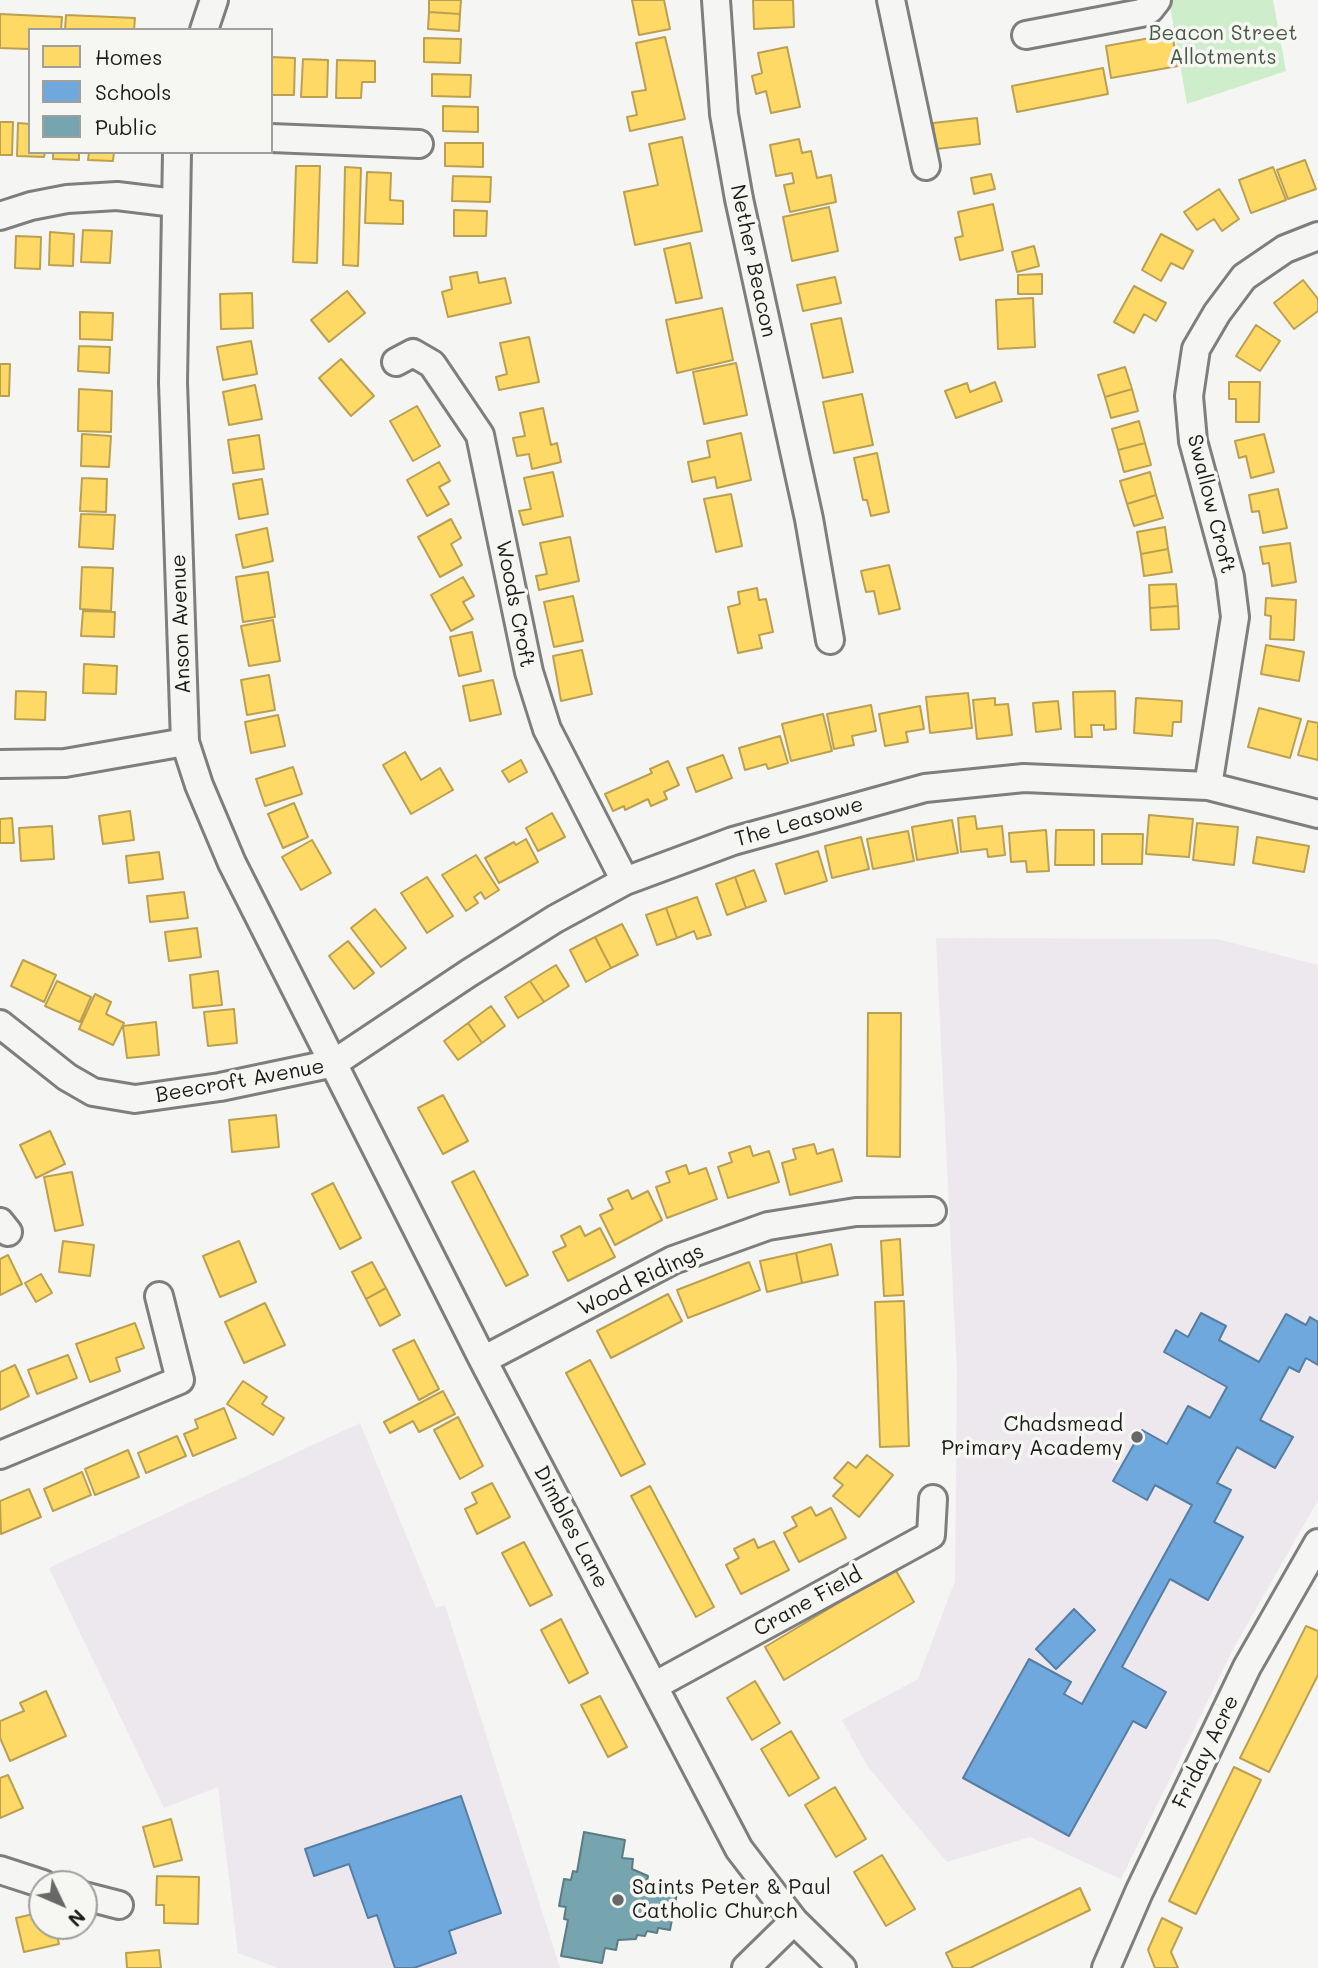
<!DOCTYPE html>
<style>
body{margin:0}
#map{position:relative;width:1318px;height:1968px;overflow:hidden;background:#f5f5f3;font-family:Mali,sans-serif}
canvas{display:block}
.legend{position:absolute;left:28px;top:28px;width:245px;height:126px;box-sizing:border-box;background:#f6f6f2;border:2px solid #9f9f9c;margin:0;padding:9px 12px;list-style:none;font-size:21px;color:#1c1c1c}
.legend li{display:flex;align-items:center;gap:14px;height:35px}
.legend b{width:35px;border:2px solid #9f9f9c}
.north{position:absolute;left:28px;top:1870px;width:70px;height:70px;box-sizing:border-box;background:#f6f6f2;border:2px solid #9f9f9c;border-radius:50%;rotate:134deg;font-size:19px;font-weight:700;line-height:28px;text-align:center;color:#1c1c1c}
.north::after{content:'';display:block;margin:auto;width:24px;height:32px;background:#686867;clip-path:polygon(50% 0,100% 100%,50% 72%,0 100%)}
</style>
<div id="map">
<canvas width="1318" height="1968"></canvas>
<ul class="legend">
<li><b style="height:19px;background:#ffd966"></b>Homes</li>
<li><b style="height:19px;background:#6fa8dc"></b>Schools</li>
<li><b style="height:19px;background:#76a5af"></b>Public</li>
</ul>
<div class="north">N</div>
</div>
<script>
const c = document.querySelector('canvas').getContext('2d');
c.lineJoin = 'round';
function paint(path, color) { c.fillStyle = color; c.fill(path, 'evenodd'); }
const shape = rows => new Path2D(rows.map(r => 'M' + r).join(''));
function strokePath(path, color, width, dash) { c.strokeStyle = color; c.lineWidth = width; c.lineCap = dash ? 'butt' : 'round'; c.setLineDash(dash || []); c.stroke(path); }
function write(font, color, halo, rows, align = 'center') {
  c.font = font + ' Mali,sans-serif'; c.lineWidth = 7; c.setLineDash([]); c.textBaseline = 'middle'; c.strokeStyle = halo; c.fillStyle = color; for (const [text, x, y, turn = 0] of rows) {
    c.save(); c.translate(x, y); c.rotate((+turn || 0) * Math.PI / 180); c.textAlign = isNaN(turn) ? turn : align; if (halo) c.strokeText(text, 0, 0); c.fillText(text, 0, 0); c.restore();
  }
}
const built = shape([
 [936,938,1217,939,1318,965,1318,1500,1232,1651,1121,1879,1030,1837,947,1862,868,1767,842,1720,918,1679,955,1581,957,1373],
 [360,1423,436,1608,445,1605,560,1968,278,1968,238,1953,218,1787,164,1808,49,1568]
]);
const green = shape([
 [1169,0,1273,0,1286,71,1187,104]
]);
const homes = shape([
 [429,0,461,0,460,14,429,12,429,0],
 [632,0,664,0,670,29,639,35,632,0],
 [753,0,793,0,794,27,754,29,753,0],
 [429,12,460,14,459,31,428,29,429,12],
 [0,14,62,17,61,30,30,30,30,49,0,48,0,14],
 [66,15,135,18,134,30,65,30,66,15],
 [1172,34,1178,66,1111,78,1106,46,1172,34],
 [665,37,685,119,630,131,627,117,637,115,632,92,646,90,636,43,665,37],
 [424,38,461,39,460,63,424,62,424,38],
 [787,47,800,107,771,113,766,91,756,94,752,76,762,73,758,53,787,47],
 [271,57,295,58,294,95,271,95,271,57],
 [303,59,328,60,327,97,301,97,303,59],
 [337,60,375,61,375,82,362,82,361,98,336,98,337,60],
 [1103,68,1108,94,1017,112,1012,86,1103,68],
 [432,74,471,75,470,97,432,96,432,74],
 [443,106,478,107,478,132,443,131,443,106],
 [977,118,980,144,936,149,933,123,977,118],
 [0,122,13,122,12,155,0,155,0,122],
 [18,123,30,124,30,152,45,152,44,157,17,156,18,123],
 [682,137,702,231,635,245,624,192,658,185,649,144,682,137],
 [799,139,802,153,811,151,817,178,831,175,836,202,790,212,784,185,794,183,792,173,776,176,770,145,799,139],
 [445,143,483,143,483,167,445,166,445,143],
 [53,152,79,152,79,160,53,159,53,152],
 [89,152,114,152,113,161,88,160,89,152],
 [1305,160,1316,189,1288,199,1277,170,1305,160],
 [296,166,320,166,317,263,293,262,296,166],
 [345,167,361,168,358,266,343,265,345,167],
 [1273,167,1286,200,1251,213,1239,180,1273,167],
 [367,172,391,173,390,200,403,201,403,224,365,223,367,172],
 [991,174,995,189,974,194,971,178,991,174],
 [453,176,491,177,490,202,452,201,453,176],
 [1219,189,1239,219,1222,231,1214,219,1197,230,1184,212,1219,189],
 [993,204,1003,250,960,260,955,238,963,236,958,212,993,204],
 [829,207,838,251,792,261,783,217,829,207],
 [454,210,487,211,486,236,454,236,454,210],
 [83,230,112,231,110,263,81,262,83,230],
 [50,232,74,234,73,266,49,265,50,232],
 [1161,234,1193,251,1183,269,1171,263,1161,281,1142,270,1161,234],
 [16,236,41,237,40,269,15,268,16,236],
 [690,243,702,298,676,303,664,249,690,243],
 [1034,246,1039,266,1017,272,1012,252,1034,246],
 [477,272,479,283,505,278,511,303,448,317,442,292,452,289,450,277,477,272],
 [1042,274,1042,294,1018,294,1018,275,1042,274],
 [835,277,841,303,803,311,797,285,835,277],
 [1303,280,1318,299,1318,311,1294,329,1274,303,1303,280],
 [1134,286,1166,303,1156,321,1144,314,1134,333,1114,322,1134,286],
 [347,291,365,313,329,342,311,320,347,291],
 [252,293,253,328,221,329,220,294,252,293],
 [1033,298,1035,347,998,349,996,300,1033,298],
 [722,308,733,360,677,373,666,320,722,308],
 [80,312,113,313,112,340,80,339,80,312],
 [841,318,853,372,823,378,811,324,841,318],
 [1256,325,1280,341,1260,371,1236,356,1256,325],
 [529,337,539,382,499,390,496,377,507,374,500,343,529,337],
 [251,341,257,374,223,380,217,347,251,341],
 [79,346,110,347,109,373,78,371,79,346],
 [341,359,374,396,351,416,319,378,341,359],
 [736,363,747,415,704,424,693,372,736,363],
 [0,364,10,364,9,396,0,396,0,364],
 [1125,367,1132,389,1105,397,1098,375,1125,367],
 [995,382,1002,401,956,418,945,391,967,383,970,392,995,382],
 [1229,382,1260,382,1259,422,1236,422,1236,399,1229,399,1229,382],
 [255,385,262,419,229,425,223,392,255,385],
 [79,389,112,391,111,432,78,431,79,389],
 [1132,389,1138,411,1111,418,1105,397,1132,389],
 [862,394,873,445,834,453,823,402,862,394],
 [417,406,440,446,413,461,390,421,417,406],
 [543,408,551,445,557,443,561,462,532,469,529,454,517,456,513,438,525,436,520,413,543,408],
 [1139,421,1145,443,1118,450,1112,429,1139,421],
 [741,433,751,480,717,488,715,477,692,482,688,462,710,457,707,441,741,433],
 [82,434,111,436,109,467,81,466,82,434],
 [1264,434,1274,472,1251,478,1246,456,1239,458,1235,441,1264,434],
 [259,435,264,469,233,473,228,440,259,435],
 [1145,443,1151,465,1124,472,1118,450,1145,443],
 [877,453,889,512,871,516,867,500,863,500,854,458,877,453],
 [439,462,450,481,439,487,449,504,427,516,407,480,439,462],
 [553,472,563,516,523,525,519,511,531,509,524,478,553,472],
 [1150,472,1156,495,1127,504,1120,481,1150,472],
 [82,478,107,479,106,512,80,511,82,478],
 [262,479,268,514,239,519,233,484,262,479],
 [1278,489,1287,528,1263,533,1259,511,1252,512,1249,495,1278,489],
 [731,494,742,546,716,552,704,499,731,494],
 [1156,495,1163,518,1134,526,1127,504,1156,495],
 [81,514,115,515,113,549,79,547,81,514],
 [451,519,461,538,451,544,462,565,440,577,418,537,451,519],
 [1165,527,1168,549,1141,554,1137,532,1165,527],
 [267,528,273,561,243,568,236,535,267,528],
 [570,537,579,581,539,590,536,576,547,574,540,543,570,537],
 [1290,543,1296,582,1272,586,1269,563,1263,564,1260,547,1290,543],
 [1168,549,1172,572,1144,576,1141,554,1168,549],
 [889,565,900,609,879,614,874,591,866,592,861,571,889,565],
 [82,567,113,568,111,611,80,609,82,567],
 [268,572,275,617,243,622,236,577,268,572],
 [463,577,474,596,463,602,473,619,451,631,431,595,463,577],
 [1176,584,1178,606,1150,608,1149,585,1176,584],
 [757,588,759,600,766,599,773,632,759,635,762,648,738,653,728,607,740,604,738,592,757,588],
 [573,596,583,641,554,647,544,602,573,596],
 [1266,598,1296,600,1294,640,1270,639,1271,616,1265,615,1266,598],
 [1178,606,1179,629,1151,630,1150,608,1178,606],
 [83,611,115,612,114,637,81,636,83,611],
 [273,620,280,661,249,666,241,626,273,620],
 [472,632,481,671,459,676,450,637,472,632],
 [1266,645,1304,652,1299,681,1261,674,1266,645],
 [582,650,592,694,561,701,553,656,582,650],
 [84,664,117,666,116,694,83,693,84,664],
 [269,675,275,710,247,715,241,680,269,675],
 [493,680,501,714,470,721,463,686,493,680],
 [16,691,46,692,45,720,15,719,16,691],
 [1115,691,1116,729,1104,730,1104,725,1091,725,1092,737,1075,737,1073,692,1115,691],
 [968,693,972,728,930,733,926,697,968,693],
 [995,698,995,705,1008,704,1012,735,977,739,973,700,995,698],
 [1136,698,1182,701,1181,722,1173,722,1172,736,1134,733,1136,698],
 [1058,701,1061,729,1036,732,1033,703,1058,701],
 [871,705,876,731,852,736,854,745,834,749,827,714,871,705],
 [920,706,924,729,906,732,908,742,885,746,879,714,920,706],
 [1259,708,1301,719,1290,758,1248,747,1259,708],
 [823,714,832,751,791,761,782,724,823,714],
 [278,715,285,746,251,753,245,722,278,715],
 [1308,721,1318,723,1318,760,1298,755,1308,721],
 [780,736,788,763,768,769,766,764,745,770,739,748,780,736],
 [405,752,421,780,440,768,453,790,411,814,383,765,405,752],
 [723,755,732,778,696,792,687,768,723,755],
 [521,760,527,772,509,782,502,771,521,760],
 [668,761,679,785,664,792,667,799,651,806,648,799,625,810,624,806,613,811,605,794,652,773,650,769,668,761],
 [293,767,302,794,265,806,256,779,293,767],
 [294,803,308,837,283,848,268,814,294,803],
 [130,811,134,840,103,844,99,816,130,811],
 [552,813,565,837,538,851,526,828,552,813],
 [1149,815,1193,819,1189,857,1146,854,1149,815],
 [975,816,977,829,1002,826,1005,855,988,857,987,849,961,852,958,818,975,816],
 [12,818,14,843,0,843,0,819,12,818],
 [952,820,958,853,917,860,912,827,952,820],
 [1197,823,1238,827,1234,865,1193,860,1197,823],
 [52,826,54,859,21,861,19,828,52,826],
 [1046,830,1049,871,1027,872,1026,861,1011,862,1009,833,1046,830],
 [1056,830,1094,830,1094,865,1055,865,1056,830],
 [908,831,914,861,873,869,867,839,908,831],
 [1102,834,1143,834,1142,864,1102,864,1102,834],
 [861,837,869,869,832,878,825,846,861,837],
 [1257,837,1309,846,1304,872,1253,863,1257,837],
 [526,839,538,862,499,883,485,858,514,842,516,845,526,839],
 [312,840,331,873,301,890,282,857,312,840],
 [818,851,827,881,785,894,776,864,818,851],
 [159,852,163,879,129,883,126,856,159,852],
 [476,855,499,890,485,899,481,892,474,897,478,903,466,911,442,875,476,855],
 [754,870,766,901,746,908,735,877,754,870],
 [427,877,453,916,427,933,401,893,427,877],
 [735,877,746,908,727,915,716,884,735,877],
 [184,892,188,918,150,922,147,896,184,892],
 [697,897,711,935,697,939,694,931,677,938,666,908,697,897],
 [666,908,677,938,657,945,646,915,666,908],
 [375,909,406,948,381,967,351,928,375,909],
 [622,924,638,955,611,968,595,937,622,924],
 [197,928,201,957,169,961,165,932,197,928],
 [595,937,611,968,586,982,570,950,595,937],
 [348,941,374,973,354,989,329,956,348,941],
 [23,960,56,975,44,1002,11,986,23,960],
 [556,965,569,986,544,1002,530,981,556,965],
 [218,971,222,1005,193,1008,190,975,218,971],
 [57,981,91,997,80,1022,45,1006,57,981],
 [530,981,544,1002,518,1018,505,997,530,981],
 [95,994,111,1002,106,1014,124,1023,113,1045,79,1029,95,994],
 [491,1006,505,1026,482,1043,468,1023,491,1006],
 [234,1009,237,1043,208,1046,204,1012,234,1009],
 [868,1013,901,1013,900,1157,867,1156,868,1013],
 [156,1022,159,1055,127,1058,123,1026,156,1022],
 [468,1023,482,1043,458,1060,444,1041,468,1023],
 [443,1095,468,1141,443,1154,418,1108,443,1095],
 [276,1115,279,1147,232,1152,229,1120,276,1115],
 [50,1131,65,1164,36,1178,20,1145,50,1131],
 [814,1144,817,1154,833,1149,842,1181,790,1195,782,1163,796,1159,793,1149,814,1144],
 [750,1146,753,1156,769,1151,779,1182,728,1198,718,1167,732,1162,729,1153,750,1146],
 [686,1165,689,1174,706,1168,717,1199,667,1218,656,1187,670,1182,666,1172,686,1165],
 [474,1171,528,1275,506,1286,452,1182,474,1171],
 [72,1172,83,1225,55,1231,44,1177,72,1172],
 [333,1183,361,1238,340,1249,312,1194,333,1183],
 [628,1190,632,1199,648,1191,662,1220,615,1245,600,1215,613,1209,608,1199,628,1190],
 [580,1226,585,1236,600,1228,615,1257,568,1281,553,1252,566,1246,561,1236,580,1226],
 [900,1239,903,1295,884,1296,881,1241,900,1239],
 [63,1241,94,1245,90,1276,59,1272,63,1241],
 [239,1241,256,1282,220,1297,203,1256,239,1241],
 [831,1244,838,1275,802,1283,796,1253,831,1244],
 [796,1253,802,1283,767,1292,760,1261,796,1253],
 [8,1255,22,1284,0,1295,0,1259,8,1255],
 [372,1262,386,1288,366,1299,352,1272,372,1262],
 [749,1262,760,1290,688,1318,677,1290,749,1262],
 [41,1274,52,1293,36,1302,25,1283,41,1274],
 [386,1288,400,1315,380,1326,366,1299,386,1288],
 [668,1294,682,1321,611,1358,597,1331,668,1294],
 [904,1301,909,1446,880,1447,875,1302,904,1301],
 [265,1303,285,1345,244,1363,225,1322,265,1303],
 [135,1323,144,1348,116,1358,120,1371,90,1382,76,1344,135,1323],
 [414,1340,439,1389,419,1400,393,1350,414,1340],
 [68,1355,77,1378,37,1394,28,1370,68,1355],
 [590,1360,645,1464,621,1476,566,1373,590,1360],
 [15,1365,29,1396,0,1410,0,1372,15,1365],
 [243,1381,267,1397,262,1404,284,1418,273,1435,227,1404,243,1381],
 [443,1391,455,1414,419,1432,413,1421,390,1433,384,1422,443,1391],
 [224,1408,236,1438,193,1456,184,1434,198,1428,195,1420,224,1408],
 [458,1417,483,1466,460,1479,434,1430,458,1417],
 [177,1436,186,1456,146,1473,138,1453,177,1436],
 [128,1450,139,1477,95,1495,85,1469,128,1450],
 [867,1455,893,1475,859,1517,833,1496,843,1485,834,1478,848,1462,856,1468,867,1455],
 [82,1472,91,1495,53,1511,44,1489,82,1472],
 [492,1483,510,1517,477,1534,465,1509,477,1503,472,1493,492,1483],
 [650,1486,714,1607,696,1617,631,1496,650,1486],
 [29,1489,41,1517,1,1534,0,1501,29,1489],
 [811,1507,816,1516,831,1508,846,1538,799,1562,784,1533,797,1526,792,1517,811,1507],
 [754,1539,758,1548,774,1541,789,1570,741,1594,726,1565,739,1558,734,1549,754,1539],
 [524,1542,552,1595,530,1606,502,1553,524,1542],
 [895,1569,914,1602,784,1680,765,1647,895,1569],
 [561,1619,588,1673,569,1683,541,1630,561,1619],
 [1306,1626,1318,1631,1318,1675,1269,1772,1240,1758,1306,1626],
 [755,1681,780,1723,752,1740,727,1698,755,1681],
 [46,1691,66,1736,10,1761,0,1738,0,1721,24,1711,20,1703,46,1691],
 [600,1696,627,1747,608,1757,581,1705,600,1696],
 [791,1731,819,1778,789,1796,761,1749,791,1731],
 [1234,1767,1261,1780,1196,1914,1169,1901,1234,1767],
 [8,1775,23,1808,0,1818,0,1778,8,1775],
 [835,1787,866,1839,836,1857,805,1805,835,1787],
 [171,1819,182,1860,154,1867,143,1827,171,1819],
 [882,1855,915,1909,886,1926,854,1872,882,1855],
 [157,1876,199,1877,198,1924,164,1923,164,1905,156,1905,157,1876],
 [1080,1888,1090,1910,970,1968,953,1968,946,1953,1080,1888],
 [42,1912,42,1926,55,1926,59,1944,24,1952,16,1918,42,1912],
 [1162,1918,1182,1928,1171,1952,1178,1968,1155,1968,1148,1950,1162,1918],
 [159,1950,161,1968,127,1968,126,1953,159,1950]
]);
const schools = shape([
 [1201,1313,1226,1326,1219,1340,1259,1362,1286,1314,1306,1325,1310,1317,1318,1322,1318,1365,1306,1358,1299,1372,1289,1367,1260,1420,1293,1437,1275,1468,1237,1447,1217,1483,1231,1490,1214,1522,1243,1537,1208,1600,1170,1579,1122,1667,1166,1692,1146,1728,1133,1721,1069,1836,963,1778,1029,1659,1071,1682,1064,1694,1082,1704,1192,1505,1155,1485,1147,1500,1113,1481,1142,1430,1167,1444,1188,1406,1210,1418,1227,1387,1164,1352,1176,1330,1188,1337,1201,1313],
 [1074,1609,1095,1630,1056,1669,1036,1649,1074,1609],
 [461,1796,501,1913,449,1931,456,1953,414,1968,395,1968,377,1915,368,1918,349,1864,314,1876,305,1849,461,1796]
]);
const public = shape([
 [584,1832,625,1840,622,1858,633,1859,632,1869,648,1876,647,1881,666,1887,665,1891,677,1893,670,1930,658,1928,657,1933,647,1931,645,1936,637,1935,636,1939,618,1940,616,1950,605,1948,602,1963,561,1956,568,1920,564,1919,566,1907,559,1906,564,1879,571,1880,573,1871,577,1872,584,1832]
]);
const minor = shape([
 [716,0,724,114,739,199,809,519,830,640],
 [891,0,926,166],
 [204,30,214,0],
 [1026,35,1141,13,1150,9,1157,0],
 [271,138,419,144],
 [177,152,173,382,185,742,199,785,232,863,483,1360,739,1849,794,1921,842,1968],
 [0,216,31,206,67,199,117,196,175,203],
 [396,362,413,353,432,364,480,435,529,672,547,729,625,881],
 [0,764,65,763,185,742],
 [1208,786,1235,617,1230,577,1193,441,1189,396,1196,349,1217,313,1244,277,1285,249,1318,236],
 [0,1024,67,1077,93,1092,135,1099,220,1087,334,1063,469,973,555,919,625,881,733,841,925,788,1024,778,1208,786,1318,814],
 [0,1222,8,1232],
 [483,1360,673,1260,768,1226,856,1212,932,1211],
 [0,1455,180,1380,159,1296],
 [654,1686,931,1535,933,1499],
 [0,1870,43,1884],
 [84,1896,119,1905],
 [746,1968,794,1921],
 [1106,1968,1139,1892,1247,1667,1318,1543]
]);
const markers = [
 [1137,1437,7,"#686867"],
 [618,1900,7,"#686867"]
];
const parkNames = [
 ["Beacon Street",1223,34],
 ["Allotments",1223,58]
];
const streetNames = [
 ["Nether Beacon",753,261,78],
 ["Swallow Croft",1211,504,76],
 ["Woods Croft",515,604,79],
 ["Anson Avenue",181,624,-92],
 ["The Leasowe",799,822,-16],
 ["Beecroft Avenue",240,1081,-10],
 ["Wood Ridings",641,1280,-26],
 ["Dimbles Lane",571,1527,62],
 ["Crane Field",808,1602,-29],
 ["Friday Acre",1206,1752,-64]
];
const poiNames = [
 ["Chadsmead",1123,1425],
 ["Primary Academy",1123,1449],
 ["Saints Peter & Paul",632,1888,"left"],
 ["Catholic Church",632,1912,"left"]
];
paint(built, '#ece8ee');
paint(green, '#cdedcb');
paint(homes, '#ffd966');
strokePath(homes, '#bba050', 2);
paint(schools, '#6fa8dc');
strokePath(schools, '#567ea2', 2);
paint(public, '#76a5af');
strokePath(public, '#5b7c83', 2);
strokePath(minor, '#7e7e7d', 32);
strokePath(minor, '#f5f5f3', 26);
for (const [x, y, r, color] of markers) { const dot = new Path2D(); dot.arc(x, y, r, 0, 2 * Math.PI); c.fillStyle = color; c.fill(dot); strokePath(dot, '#f6f6f2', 2.5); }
write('21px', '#485947', '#f6f6f2', parkNames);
write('21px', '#1c1c1c', '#f6f6f2', streetNames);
write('21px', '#1c1c1c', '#f6f6f2', poiNames, 'right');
</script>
